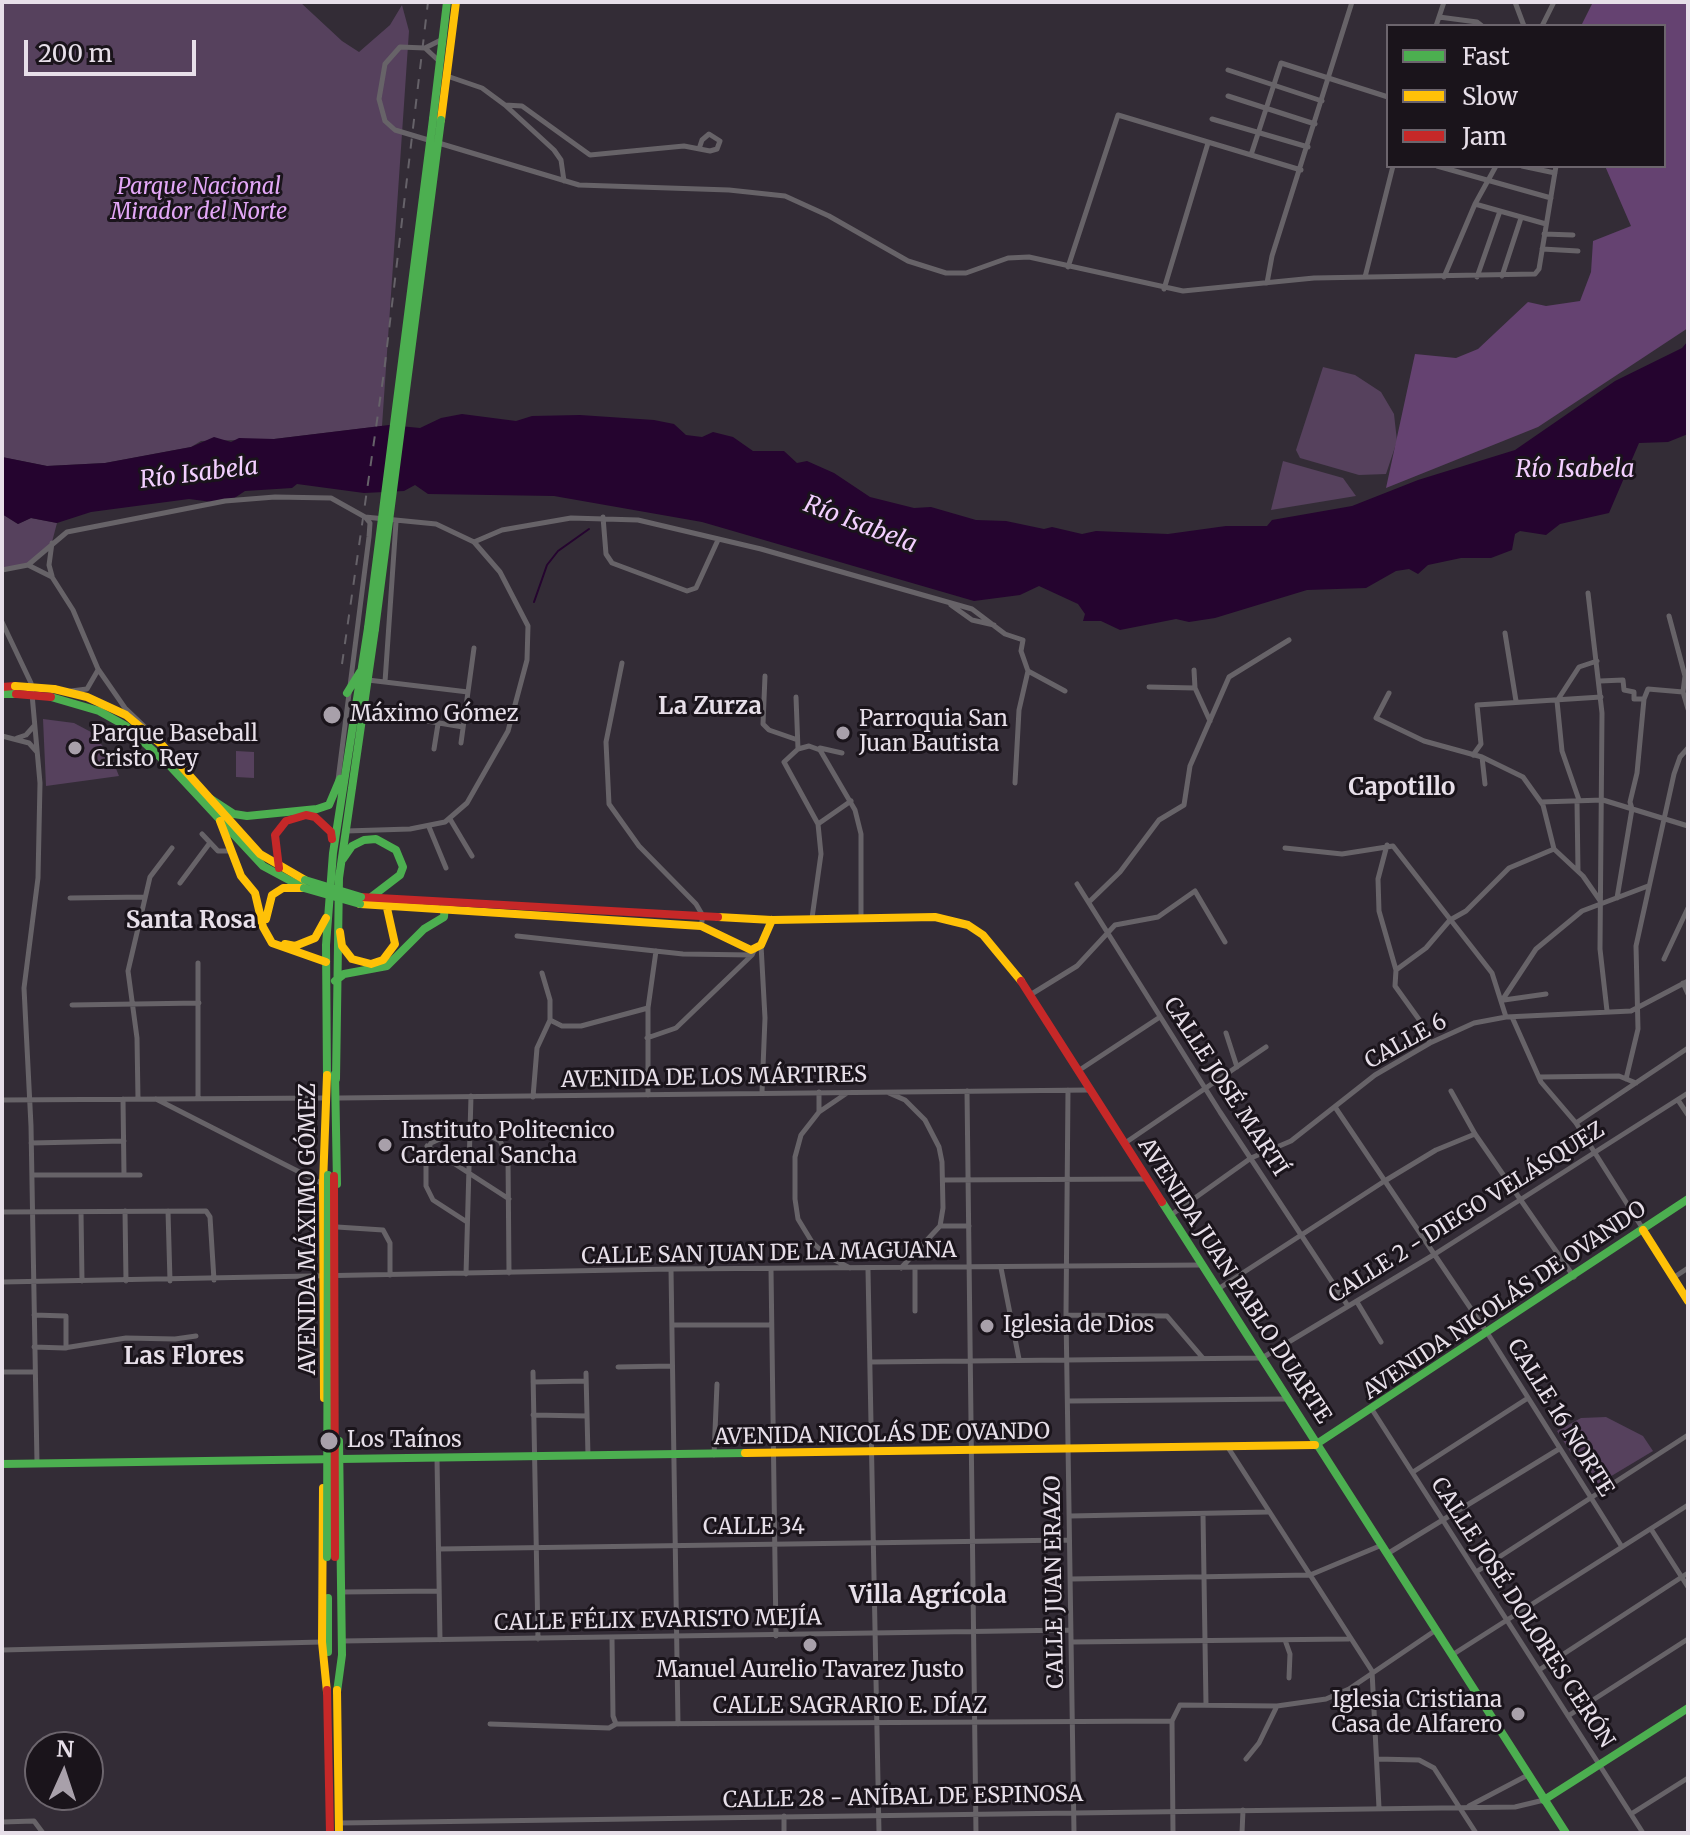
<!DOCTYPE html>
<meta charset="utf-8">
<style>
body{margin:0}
#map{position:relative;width:1690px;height:1835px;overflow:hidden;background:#332c36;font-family:Merriweather,serif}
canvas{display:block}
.frame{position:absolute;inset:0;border:4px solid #e7dfe9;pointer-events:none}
.legend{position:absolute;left:1386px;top:24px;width:280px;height:144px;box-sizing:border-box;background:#1a141b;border:2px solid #6c656d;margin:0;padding:10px 14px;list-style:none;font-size:24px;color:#e7dfe9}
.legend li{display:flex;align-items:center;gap:16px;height:40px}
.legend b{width:40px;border:2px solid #6c656d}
.north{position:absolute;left:24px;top:1731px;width:80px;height:80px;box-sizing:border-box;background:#1a141b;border:2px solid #6c656d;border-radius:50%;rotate:3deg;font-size:22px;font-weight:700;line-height:32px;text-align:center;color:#e7dfe9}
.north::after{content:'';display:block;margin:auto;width:28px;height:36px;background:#a8a0aa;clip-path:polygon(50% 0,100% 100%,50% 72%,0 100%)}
.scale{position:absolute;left:24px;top:40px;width:172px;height:36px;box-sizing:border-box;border:4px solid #e7dfe9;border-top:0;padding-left:10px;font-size:24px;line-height:28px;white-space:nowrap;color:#e7dfe9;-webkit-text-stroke:6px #1a141b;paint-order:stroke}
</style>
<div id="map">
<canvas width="1690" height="1835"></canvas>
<div class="frame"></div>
<ul class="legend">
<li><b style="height:10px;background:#4caf50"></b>Fast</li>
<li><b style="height:10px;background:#ffc107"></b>Slow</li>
<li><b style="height:10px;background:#c62828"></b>Jam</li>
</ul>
<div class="north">N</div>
<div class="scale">200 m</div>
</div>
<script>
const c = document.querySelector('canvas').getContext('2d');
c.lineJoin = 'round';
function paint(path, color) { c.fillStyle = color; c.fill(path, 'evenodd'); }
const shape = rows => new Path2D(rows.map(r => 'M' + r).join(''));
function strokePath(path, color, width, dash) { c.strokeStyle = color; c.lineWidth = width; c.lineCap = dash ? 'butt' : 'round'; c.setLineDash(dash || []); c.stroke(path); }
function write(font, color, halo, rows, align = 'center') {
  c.font = font + ' Merriweather,serif'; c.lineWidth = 6; c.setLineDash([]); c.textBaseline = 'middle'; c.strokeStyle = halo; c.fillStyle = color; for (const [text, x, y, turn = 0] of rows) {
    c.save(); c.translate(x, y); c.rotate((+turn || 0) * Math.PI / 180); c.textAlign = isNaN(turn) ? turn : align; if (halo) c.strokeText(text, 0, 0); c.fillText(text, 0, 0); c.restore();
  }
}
const green = shape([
 [2,2,300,2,342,41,359,52,390,25,402,5,409,31,382,426,274,439,201,441,191,447,105,463,47,466,2,457],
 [1323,367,1355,375,1381,392,1394,414,1397,441,1386,474,1359,475,1300,458,1296,450],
 [1283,461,1343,478,1356,496,1271,510],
 [2,514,18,524,31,518,57,523,52,542,28,565,2,569],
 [43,719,74,723,91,732,111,756,119,776,46,786],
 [236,751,254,752,254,778,236,777],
 [1606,1417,1643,1436,1653,1451,1593,1487,1557,1431,1581,1418]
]);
const forest = shape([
 [1593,2,1688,2,1688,328,1538,427,1386,488,1415,354,1456,358,1478,349,1528,302,1546,306,1580,301,1591,272,1593,241,1631,226,1605,166,1664,166,1664,26,1581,26]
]);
const water = shape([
 [1688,341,1688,434,1668,442,1639,443,1609,513,1560,524,1546,535,1520,531,1515,534,1512,550,1491,558,1461,558,1428,565,1418,574,1409,569,1396,571,1366,588,1307,590,1215,618,1189,622,1176,619,1120,630,1101,621,1083,621,1085,614,1078,604,1039,586,1020,595,974,601,702,522,554,496,428,494,415,485,404,491,364,493,297,484,292,488,245,491,233,499,212,502,189,499,91,512,57,523,31,518,18,524,2,514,2,457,47,466,105,463,191,447,214,437,231,442,239,438,274,439,389,425,420,428,441,418,462,414,516,421,532,416,580,415,654,420,674,424,686,435,702,437,713,432,733,437,753,451,784,451,797,463,807,461,834,473,870,497,914,508,931,507,976,520,1006,521,1044,529,1052,527,1082,534,1096,531,1168,534,1226,526,1267,526,1272,520,1352,506,1418,480,1515,450,1615,381,1682,348]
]);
const stream = shape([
 [534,602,547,565,558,551,589,529]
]);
const street = shape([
 [1515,2,1524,26],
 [1439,17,1477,22,1482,26],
 [1436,26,1444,2],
 [1542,26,1554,2],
 [443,39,425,48,400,47,385,64,379,99,385,121,395,130,579,185,729,190,785,196,829,216,908,261,946,273,966,273,1008,258,1029,257,1183,291,1314,278,1535,274,1539,269,1556,166],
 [425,48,439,61],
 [1228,70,1322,101],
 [447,76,482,88,505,105,554,150,561,160,564,181],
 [1228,96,1315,124],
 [505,105,522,106,590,155,684,146,710,151,717,149,720,141,709,134,702,140,699,149],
 [1212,119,1308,147],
 [1251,155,1281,63,1388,97],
 [1437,166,1551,198],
 [1522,166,1555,173],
 [1475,204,1546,224],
 [1544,234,1573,235],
 [1542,249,1578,251],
 [1068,267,1118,115,1301,170],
 [1502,276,1521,218],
 [1365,277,1393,166],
 [1444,277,1475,204,1496,166],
 [1477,277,1500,211],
 [1267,283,1272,256,1352,2],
 [1164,289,1208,143],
 [603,517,606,554,612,563,687,591,696,588,718,540],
 [474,542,502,530,571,518,638,520,761,549,972,609,1005,634,1023,640,1021,651,1028,671,1019,710,1015,783],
 [52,543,49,565,52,576],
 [28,565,52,577,73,610,98,669,125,708,145,727],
 [2,570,28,565,67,532,225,501,275,497,331,498,365,517,436,524,474,542,500,572,528,626,527,660,508,731,467,803,445,822,410,829,346,831],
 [1588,593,1602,713,1600,949,1607,1011],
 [951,605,972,620,994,625],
 [1669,616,1685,676,1683,692,1688,709],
 [2,622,31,683,40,783,38,878,24,988,31,1126,37,1463],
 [1505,633,1516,701],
 [622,663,606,742,609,804,639,846,696,904,703,916,701,926],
 [1194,670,1195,688],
 [1028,671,1065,691],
 [765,676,763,724,769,730,795,739],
 [368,680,468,692],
 [1600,681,1623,680,1624,690,1634,692,1634,699,1644,699],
 [385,682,396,522],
 [1149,687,1195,688,1210,721],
 [71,691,87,689,98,670],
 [1389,693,1376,718,1424,741,1482,757,1523,777,1543,805,1554,849,1583,876,1601,902],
 [796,697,798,749],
 [364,706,408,711,421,720,463,727],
 [2,736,29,743,37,752],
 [17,738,26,735,34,726],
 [461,743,474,648],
 [820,748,842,753],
 [434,749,438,724],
 [1473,755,1481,744,1477,705,1601,697],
 [1482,757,1485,784],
 [338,780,369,537,370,523,365,517],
 [1579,800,1562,751,1557,701,1579,667,1597,661],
 [1577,801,1578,871],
 [1541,802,1603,800,1688,826],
 [450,819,472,856],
 [818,824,851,801],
 [429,827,446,868],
 [202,834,218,851,232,851],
 [1387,845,1378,879,1379,911,1396,970,1395,986,1423,1025,1430,1043],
 [1285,848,1342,854,1393,846,1492,973,1506,1017],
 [180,883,209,844],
 [1077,884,1220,1112,1348,1306],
 [70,898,145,897],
 [1617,898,1632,809,1630,802,1637,773,1644,699,1648,689,1683,692],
 [1089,902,1120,872,1159,820,1184,805,1190,766,1229,677,1289,640],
 [812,918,821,854,818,824,784,762,798,749,809,746,820,750,855,810,861,834,861,917],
 [517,936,683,954,752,955,755,949],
 [761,945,765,1018,762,1092],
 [1664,959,1688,908],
 [198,963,198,1097],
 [1396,970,1426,948,1450,920,1466,911,1509,868,1554,849],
 [1683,983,1688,994],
 [1030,995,1077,966,1115,925,1158,917,1195,891,1225,942],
 [1503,999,1536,949,1582,911,1648,886],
 [1504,1000,1546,994],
 [72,1005,199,1003],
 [1512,1017,1541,1082,1576,1123,1643,1229],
 [550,1020,562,1026,581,1026,648,1008],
 [1226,1033,1237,1067],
 [647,1038,676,1028,752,955],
 [1078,1071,1160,1017],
 [624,1072,647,1072],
 [1539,1077,1619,1076,1636,1083],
 [1626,1079,1638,1029,1636,946,1674,774,1680,757,1688,748],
 [1068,1090,1066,1315,1074,1833],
 [967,1091,976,1833],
 [1451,1091,1475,1134,1574,1277],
 [847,1093,819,1112,801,1135,795,1157,795,1199,798,1219,812,1242,827,1256,850,1268],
 [889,1093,905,1100,925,1120,939,1147,942,1162,943,1208,940,1226,901,1268],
 [648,1095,648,1008,656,951],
 [533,1097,537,1048,550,1020,550,1000,542,973],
 [339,1098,1089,1090],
 [123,1099,124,1175],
 [138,1099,137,1038,128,971,150,877,172,848],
 [156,1099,323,1184],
 [2,1100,324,1098],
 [1678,1100,1688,1115],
 [1335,1107,1488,1334,1622,1547],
 [819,1111,819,1092],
 [1576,1123,1688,1048],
 [31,1143,124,1141],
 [1125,1143,1266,1047],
 [427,1146,509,1199],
 [32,1175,140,1175],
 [943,1180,1146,1179],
 [125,1211,126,1281],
 [168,1211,170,1281],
 [2,1212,206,1211,210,1217,214,1280],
 [81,1212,82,1281],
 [1171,1215,1251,1158,1291,1141,1375,1075,1430,1043,1474,1023,1506,1017,1631,1011,1688,981],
 [467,1222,433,1200,426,1186,426,1152,431,1143,470,1125,500,1141,508,1156,509,1273],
 [940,1226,969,1226],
 [337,1227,383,1230,390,1243,390,1275],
 [1001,1268,1019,1359],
 [671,1269,678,1724],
 [771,1269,776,1636],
 [868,1270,879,1833],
 [466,1274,471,1096],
 [1673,1278,1688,1268],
 [2,1282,671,1269,1202,1265],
 [1218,1289,1383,1182,1436,1150,1475,1134],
 [1357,1302,1381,1342],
 [915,1311,915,1268],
 [34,1315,66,1316,66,1348],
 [1066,1315,1167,1316,1202,1357],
 [674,1325,769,1325],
 [34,1347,64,1348,126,1338,175,1339,196,1336],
 [870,1362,1262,1358,1435,1254,1688,1093],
 [618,1367,672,1366],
 [2,1372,34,1372],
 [533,1372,538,1639],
 [586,1373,588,1456],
 [533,1382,586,1381],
 [1069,1401,1288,1399],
 [1373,1411,1643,1833],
 [533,1415,587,1416],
 [1229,1449,1372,1671,1379,1808],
 [714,1455,717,1384],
 [437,1458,440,1640],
 [1413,1472,1528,1398],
 [1203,1514,1206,1705],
 [1070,1516,1268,1512],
 [1651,1529,1688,1587],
 [439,1549,1069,1540],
 [1387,1554,1559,1449],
 [1476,1572,1688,1435],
 [1071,1579,1310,1575,1382,1545],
 [341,1592,439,1591],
 [612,1638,613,1716,616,1724],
 [1285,1640,1290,1654,1289,1678],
 [342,1641,1071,1630],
 [1072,1642,1349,1639],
 [2,1650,322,1642],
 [1452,1655,1688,1505],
 [1539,1670,1688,1573],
 [1568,1716,1688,1639],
 [490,1724,609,1728,616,1724,1172,1721],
 [1246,1759,1259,1743,1277,1706],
 [1377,1759,1419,1760,1434,1768,1476,1833],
 [1469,1806,1528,1775],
 [1631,1814,1688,1778],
 [784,1816,784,1833],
 [2,1822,34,1821,43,1833],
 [339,1823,1515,1807,1544,1800],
 [1173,1833,1172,1721,1180,1705,1277,1706,1326,1699,1349,1689,1436,1630],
 [1242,1833,1243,1810]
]);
const fast = shape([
 [433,119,447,2],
 [347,693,360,672],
 [2,694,16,694],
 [51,697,99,711,126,726,170,766,263,866,302,887],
 [211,799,234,814,247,816,317,809,329,805,340,779],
 [343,859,352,846,364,840,376,839,396,850,403,867,400,875,370,898],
 [335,981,344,974,387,966,424,929,444,917,445,904],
 [335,1074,337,1184],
 [327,1078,326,945,333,853,368,628],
 [336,1079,339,878,375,629],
 [1162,1202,1566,1833],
 [1315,1445,1688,1199],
 [2,1464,745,1453],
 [328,1598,328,1652],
 [337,1692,342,1655,339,1441],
 [1544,1800,1688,1708]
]);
const slow = shape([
 [441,120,456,2],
 [54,689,87,697,126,715,162,745,260,854,305,880],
 [220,821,241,876,255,893,263,927,272,943,326,962],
 [360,904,701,926,751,950,761,945,772,920],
 [718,917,772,920,935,917,968,925,983,935,1021,981],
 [266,919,272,895,283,888,304,888],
 [340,932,342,946,352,959,371,964,383,960,395,944,385,899],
 [285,944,295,946,315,938,326,918],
 [1643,1230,1688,1301],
 [324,1398,323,1184,327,1075],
 [745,1453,1315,1445],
 [323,1488,322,1642,327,1692],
 [337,1690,339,1833]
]);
const jam = shape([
 [2,687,15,686],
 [279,868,275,835,286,821,306,815,315,817,331,832,332,839],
 [361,897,718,917],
 [1021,981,1162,1202],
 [327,1690,330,1833]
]);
const rail = shape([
 [342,664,384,372,428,2]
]);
const fastBridge = shape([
 [368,628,433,119],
 [375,629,441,120],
 [305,880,361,897],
 [304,888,360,904],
 [327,1557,328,1175]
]);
const slowBridge = shape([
 [15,686,54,689]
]);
const jamBridge = shape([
 [16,694,51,697],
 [334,1176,335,1557]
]);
const markers = [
 [332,715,10,"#a8a0aa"],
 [843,733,8,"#a8a0aa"],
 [75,748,8,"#a8a0aa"],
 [385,1145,8,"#a8a0aa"],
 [987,1326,8,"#a8a0aa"],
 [329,1441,10,"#a8a0aa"],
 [810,1645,8,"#a8a0aa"],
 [1518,1714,8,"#a8a0aa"]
];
const parkNames = [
 ["Parque Nacional",199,188],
 ["Mirador del Norte",199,213]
];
const poiNames = [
 ["Máximo Gómez",350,715],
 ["Parroquia San",859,720],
 ["Juan Bautista",859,745],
 ["Parque Baseball",91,735],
 ["Cristo Rey",91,760],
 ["Instituto Politecnico",401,1132],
 ["Cardenal Sancha",401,1157],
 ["Iglesia de Dios",1003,1326],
 ["Los Taínos",347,1441],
 ["Manuel Aurelio Tavarez Justo",810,1671,"center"],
 ["Iglesia Cristiana",1502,1701,"right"],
 ["Casa de Alfarero",1502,1726,"right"]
];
const streetNames = [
 ["CALLE 6",1406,1042,-29],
 ["AVENIDA DE LOS MÁRTIRES",714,1078,-1],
 ["CALLE JOSÉ MARTÍ",1225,1087,57],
 ["CALLE 2 - DIEGO VELÁSQUEZ",1467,1213,-32],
 ["AVENIDA MÁXIMO GÓMEZ",309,1229,-90],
 ["CALLE SAN JUAN DE LA MAGUANA",769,1254,-1],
 ["AVENIDA JUAN PABLO DUARTE",1234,1281,57],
 ["AVENIDA NICOLÁS DE OVANDO",1505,1301,-34],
 ["CALLE 16 NORTE",1560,1418,58],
 ["AVENIDA NICOLÁS DE OVANDO",882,1435,-1],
 ["CALLE 34",754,1528],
 ["CALLE JUAN ERAZO",1055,1582,-91],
 ["CALLE JOSÉ DOLORES CERÓN",1522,1613,57],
 ["CALLE FÉLIX EVARISTO MEJÍA",658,1621,-1],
 ["CALLE SAGRARIO E. DÍAZ",850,1707],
 ["CALLE 28 - ANÍBAL DE ESPINOSA",903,1798,-1]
];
const waterNames = [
 ["Río Isabela",1575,470],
 ["Río Isabela",199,474,-7],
 ["Río Isabela",860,525,21]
];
const neighbourhoodNames = [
 ["La Zurza",710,707],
 ["Capotillo",1402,788],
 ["Santa Rosa",191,921],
 ["Las Flores",184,1357],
 ["Villa Agrícola",928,1596]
];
paint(green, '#56415d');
paint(forest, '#654271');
paint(water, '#25042f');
strokePath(stream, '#25042f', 2);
strokePath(street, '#676368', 5);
strokePath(fast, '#4caf50', 8);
strokePath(slow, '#ffc107', 8);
strokePath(jam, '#c62828', 8);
strokePath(rail, '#666269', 2, [10, 10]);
strokePath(fastBridge, '#4caf50', 8);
strokePath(slowBridge, '#ffc107', 8);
strokePath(jamBridge, '#c62828', 8);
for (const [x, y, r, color] of markers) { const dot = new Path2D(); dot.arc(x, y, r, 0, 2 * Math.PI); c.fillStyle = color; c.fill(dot); strokePath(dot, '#1a141b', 3); }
write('italic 22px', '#e3a7f7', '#1a141b', parkNames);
write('22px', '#e7dfe9', '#1a141b', poiNames, 'left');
write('22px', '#e7dfe9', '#1a141b', streetNames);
write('italic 24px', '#f3cfff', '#1a141b', waterNames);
write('bold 24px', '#e7dfe9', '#1a141b', neighbourhoodNames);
</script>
